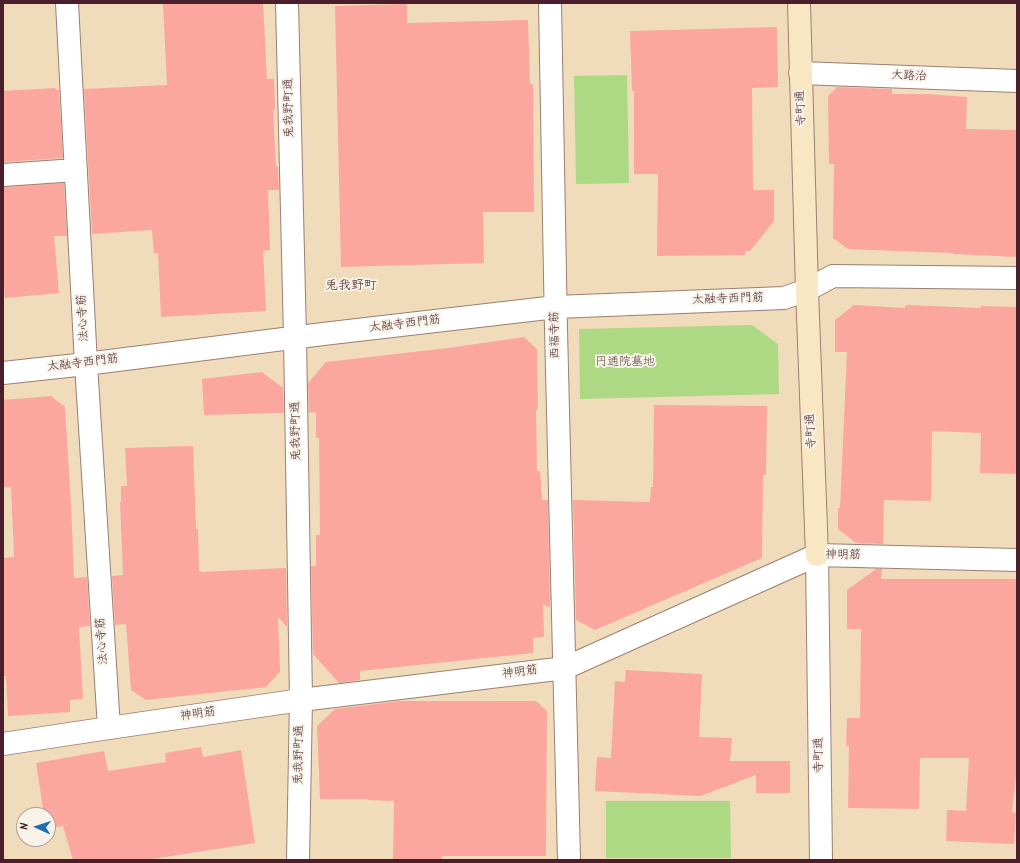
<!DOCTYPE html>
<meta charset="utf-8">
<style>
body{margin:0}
#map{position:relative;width:1020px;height:863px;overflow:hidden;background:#f0dcba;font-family:Kalam,sans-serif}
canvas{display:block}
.frame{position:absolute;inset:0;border:4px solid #4a1f2b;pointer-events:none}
.north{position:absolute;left:16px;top:807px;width:40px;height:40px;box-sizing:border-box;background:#f7f3e8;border:1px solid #b29e9c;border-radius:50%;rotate:273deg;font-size:11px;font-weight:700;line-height:16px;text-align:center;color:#4a1f2b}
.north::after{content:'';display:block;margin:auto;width:14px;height:18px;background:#1f6fb2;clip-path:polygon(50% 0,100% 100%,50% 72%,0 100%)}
</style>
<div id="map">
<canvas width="1020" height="863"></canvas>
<div class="frame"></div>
<div class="north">N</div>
</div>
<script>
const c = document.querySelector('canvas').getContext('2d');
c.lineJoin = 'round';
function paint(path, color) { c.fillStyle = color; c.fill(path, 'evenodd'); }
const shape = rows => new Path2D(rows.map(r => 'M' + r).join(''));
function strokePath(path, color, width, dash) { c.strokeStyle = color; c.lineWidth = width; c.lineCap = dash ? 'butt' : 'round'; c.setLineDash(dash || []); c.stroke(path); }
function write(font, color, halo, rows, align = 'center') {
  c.font = font + ' Kalam,"Klee One",sans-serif'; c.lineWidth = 4; c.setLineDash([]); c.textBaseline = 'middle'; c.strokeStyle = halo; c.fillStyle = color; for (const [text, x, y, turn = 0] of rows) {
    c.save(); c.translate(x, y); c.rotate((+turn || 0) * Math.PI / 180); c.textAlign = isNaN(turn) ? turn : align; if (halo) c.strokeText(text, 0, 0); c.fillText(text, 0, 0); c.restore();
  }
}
const green = shape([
 [627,75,629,183,576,184,574,76],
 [752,325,778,344,779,394,580,399,579,329],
 [606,801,730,801,731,858,606,858]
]);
const building = shape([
 [163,3,263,3,267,79,274,79,275,109,273,110,276,167,278,166,279,190,268,190,270,250,263,251,266,311,161,317,158,253,154,254,152,230,92,234,84,89,167,85],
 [407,4,407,23,528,20,530,84,533,84,534,212,483,212,484,263,341,267,335,6],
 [777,27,778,87,752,88,753,190,774,190,774,221,750,251,745,251,745,255,657,256,658,174,634,174,634,91,632,91,630,31],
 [837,87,892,89,892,94,927,94,967,97,966,129,1017,130,1017,257,953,254,953,253,923,252,848,249,833,238,834,164,829,164,828,96],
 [55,88,56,90,59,90,63,158,3,162,3,91],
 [64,183,67,236,54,236,59,293,5,298,3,272,3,187],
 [854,305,905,308,906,305,981,308,981,306,1017,307,1017,474,980,473,981,433,932,431,931,501,884,500,883,544,856,543,838,529,838,508,840,508,847,352,835,352,835,320],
 [524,337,537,349,538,409,536,410,537,471,540,471,542,500,548,500,550,608,543,604,544,637,533,638,533,653,360,671,360,680,339,683,313,654,311,566,316,566,316,535,320,535,319,438,316,438,316,412,309,413,308,383,326,362,448,348],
 [262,372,283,388,284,413,204,415,202,379],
 [51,396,65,407,71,505,74,578,87,577,90,626,79,627,83,699,70,700,70,712,8,716,6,676,3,676,3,558,14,557,11,487,3,487,3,400],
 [654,405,767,406,766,475,763,475,762,558,595,630,576,620,573,500,650,502,651,487,653,487],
 [193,446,196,529,198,529,199,571,201,571,201,572,286,568,287,627,278,617,280,672,266,687,146,700,131,690,126,624,115,625,112,576,123,575,120,502,121,502,121,486,127,486,125,448],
 [876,569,882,569,881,579,1017,579,1017,766,1012,812,1016,813,1014,844,946,841,947,810,966,811,969,758,920,758,919,809,848,808,849,746,846,746,847,718,860,718,861,629,847,629,847,590],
 [626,670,702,674,699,737,732,738,730,761,790,761,790,793,756,793,756,775,701,796,595,791,597,757,611,758,615,681,625,682],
 [400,701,536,701,547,711,546,856,442,856,442,859,393,859,394,801,368,800,368,799,320,799,317,726,335,709],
 [201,747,203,757,241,750,255,843,146,860,73,860,63,826,48,828,48,815,44,815,36,763,104,751,108,771,166,762,165,753]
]);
const street = shape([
 [67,3,86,364,109,728],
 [287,3,295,337,301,700,298,860],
 [550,3,556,329,569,860],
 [800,73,1017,81],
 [3,175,76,170],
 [3,373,86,364,323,334,556,307,784,298,807,290,833,276,1017,278],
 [817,555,821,860],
 [3,744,109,728,301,700,565,668,817,555,1017,560]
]);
const secondary = shape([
 [799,3,807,290,817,555]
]);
const streetNames = [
 ["大路治",909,77,2],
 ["兎我野町通",290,108,-91],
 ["寺町通",802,108,-92],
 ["太融寺西門筋",728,300,-2],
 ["法心寺筋",84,318,-93],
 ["太融寺西門筋",405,325,-7],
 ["西福寺筋",556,335,-91],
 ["太融寺西門筋",83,364,-7],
 ["兎我野町通",297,431,-91],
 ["寺町通",812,431,-92],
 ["神明筋",843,556,1],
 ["法心寺筋",103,641,-94],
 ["神明筋",520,673,-7],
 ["神明筋",198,715,-8],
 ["兎我野町通",300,755,-89],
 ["寺町通",820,755,-91]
];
const parkNames = [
 ["円通院墓地",625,363]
];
const neighbourhoodNames = [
 ["兎我野町",351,287]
];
paint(green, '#aed984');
paint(building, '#fba7a0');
strokePath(street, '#9d7e72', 24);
strokePath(secondary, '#9d7e72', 24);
strokePath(street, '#fff', 22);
strokePath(secondary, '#f9e7c3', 22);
write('12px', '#4a1f2b', '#f7f3e8', streetNames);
write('12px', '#634e41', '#f7f3e8', parkNames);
write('13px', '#4a1f2b', '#f7f3e8', neighbourhoodNames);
</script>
